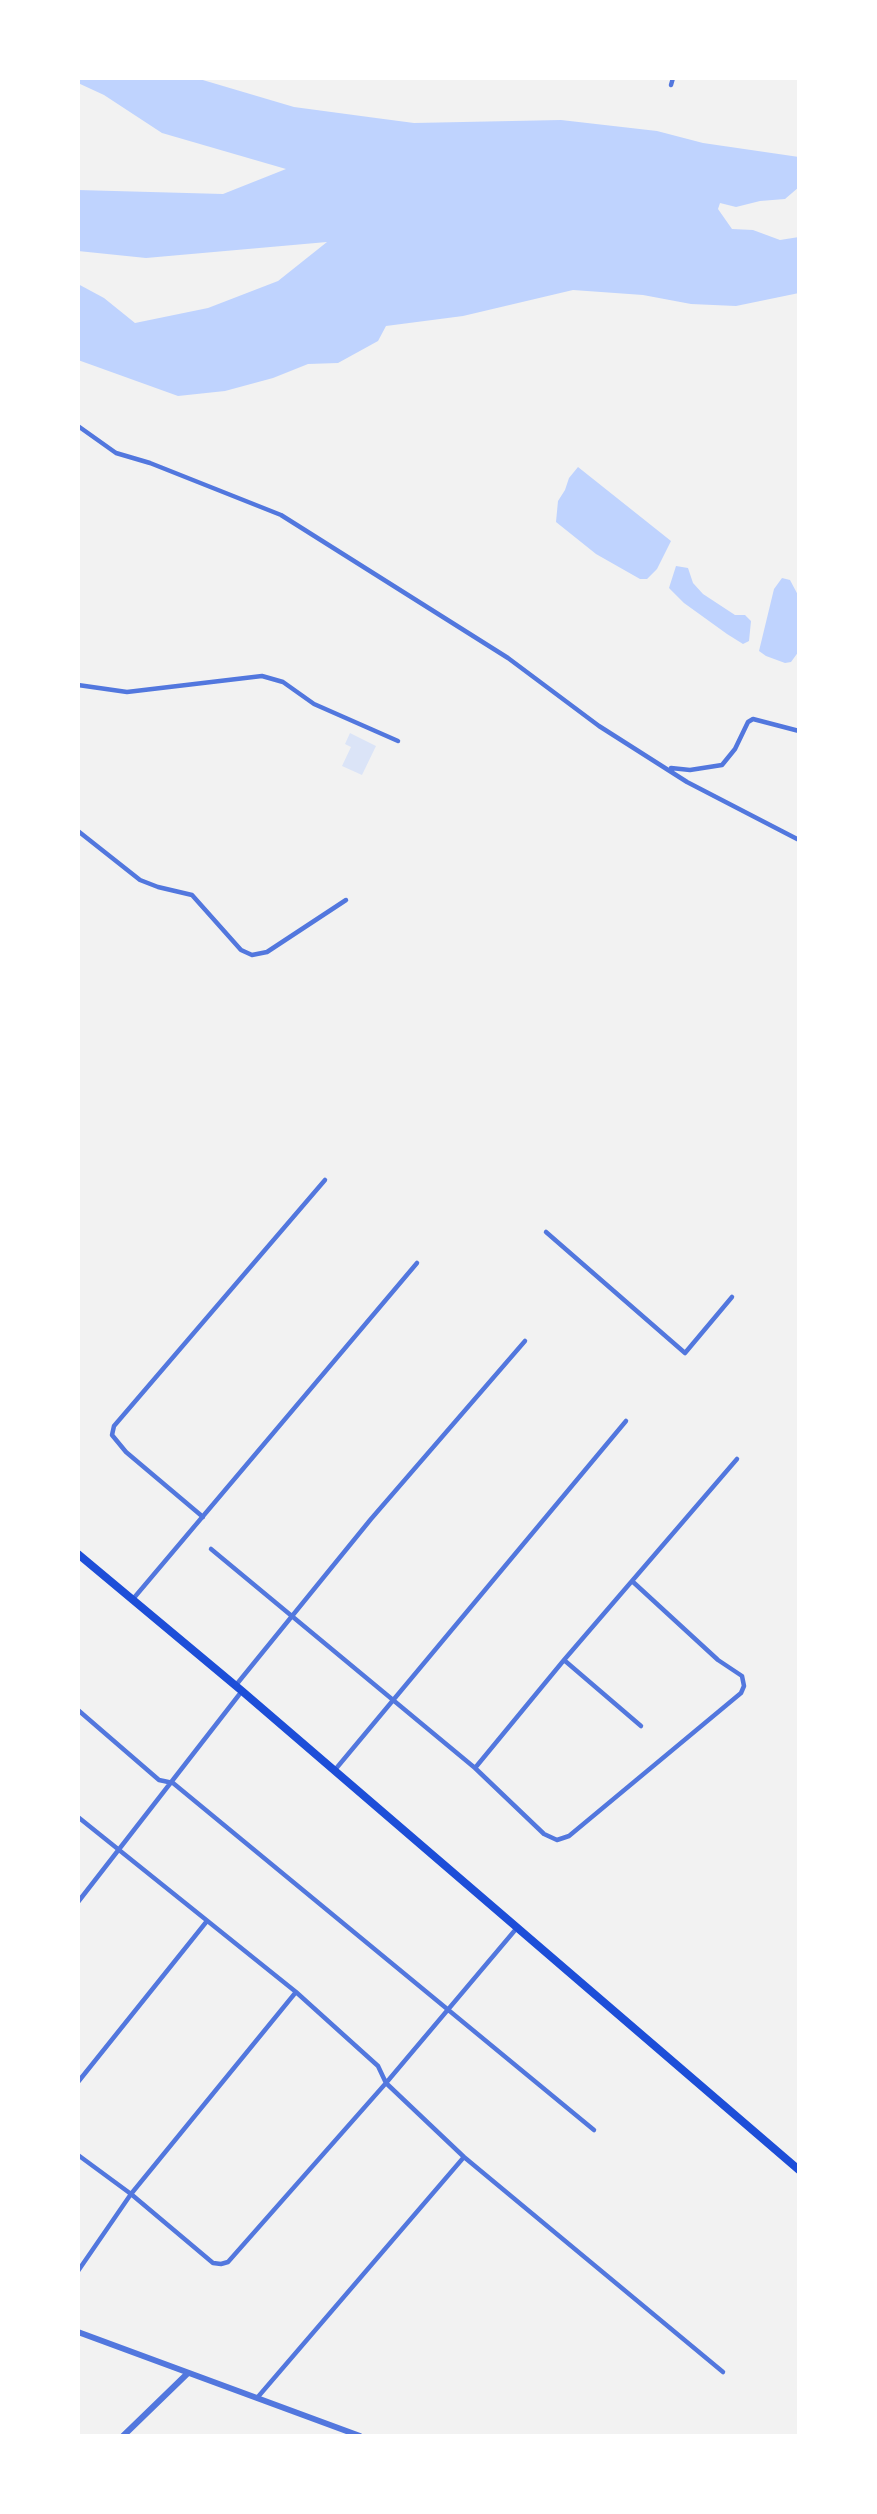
<!DOCTYPE html>
<style>
body{margin:0}
#map{position:relative;width:877px;height:2514px;overflow:hidden;background:#f2f2f2;font-family:Montserrat,sans-serif}
canvas{display:block}
.frame{position:absolute;inset:0;border:80px solid #fff;pointer-events:none}
</style>
<div id="map">
<canvas width="877" height="2514"></canvas>
<div class="frame"></div>
</div>
<script>
const c = document.querySelector('canvas').getContext('2d');
c.lineJoin = 'round';
function paint(path, color) { c.fillStyle = color; c.fill(path, 'evenodd'); }
const shape = rows => new Path2D(rows.map(r => 'M' + r).join(''));
function strokePath(path, color, width, dash) { c.strokeStyle = color; c.lineWidth = width; c.lineCap = dash ? 'butt' : 'round'; c.setLineDash(dash || []); c.stroke(path); }
const green = shape([
 [350,733,376,746,362,775,342,766,351,747,345,744]
]);
const water = shape([
 [78,78,196,78,294,107,376,118,414,123,561,120,657,131,703,143,799,157,799,187,785,199,760,201,736,207,720,203,718,209,732,229,753,230,780,240,799,237,799,293,736,306,691,304,643,295,573,290,463,316,386,326,378,341,338,363,308,364,273,378,225,391,178,396,78,360,78,284,104,298,135,323,208,308,278,281,327,242,146,258,78,251,78,190,223,194,286,169,162,133,104,95,78,83],
 [578,467,671,541,657,569,647,579,640,579,596,554,556,522,558,501,565,490,569,478],
 [676,566,688,568,693,583,703,594,735,615,745,615,751,621,749,641,743,644,727,634,684,603,669,588],
 [782,578,790,580,799,597,799,651,791,662,785,663,766,656,759,651,774,589]
]);
const minor = shape([
 [671,85,673,78],
 [78,426,116,453,150,463,281,515,508,658,599,726,687,782,799,840],
 [78,685,127,692,262,676,283,682,314,704,398,741],
 [671,768,690,770,722,765,735,749,748,722,753,719,799,731],
 [78,831,140,880,158,887,192,895,241,950,252,955,267,952,346,900],
 [546,1232,685,1353,732,1297],
 [203,1517,126,1452,112,1435,114,1426,325,1180],
 [211,1549,475,1768,544,1834,557,1840,569,1836,741,1693,744,1686,742,1676,718,1660,632,1581],
 [133,1599,417,1263],
 [564,1660,641,1726],
 [236,1685,371,1519,525,1341],
 [78,1710,159,1780,173,1783,594,2130],
 [475,1768,564,1660,737,1459],
 [334,1771,626,1421],
 [78,1817,296,1992,378,2066,386,2083,228,2262,221,2264,213,2263,131,2194,78,2155],
 [78,1902,242,1691],
 [516,1929,386,2083,464,2157,723,2372],
 [78,2082,207,1921],
 [78,2271,131,2194,296,1992],
 [257,2398,464,2157]
]);
const tertiary = shape([
 [78,2332,360,2436],
 [123,2436,188,2373]
]);
const trunk = shape([
 [78,1554,242,1691,799,2170]
]);
paint(green, '#dbe4f7');
paint(water, '#bfd3fe');
strokePath(minor, '#5277de', 4.5);
strokePath(tertiary, '#5277de', 6);
strokePath(trunk, '#1d4ed8', 8);
</script>
